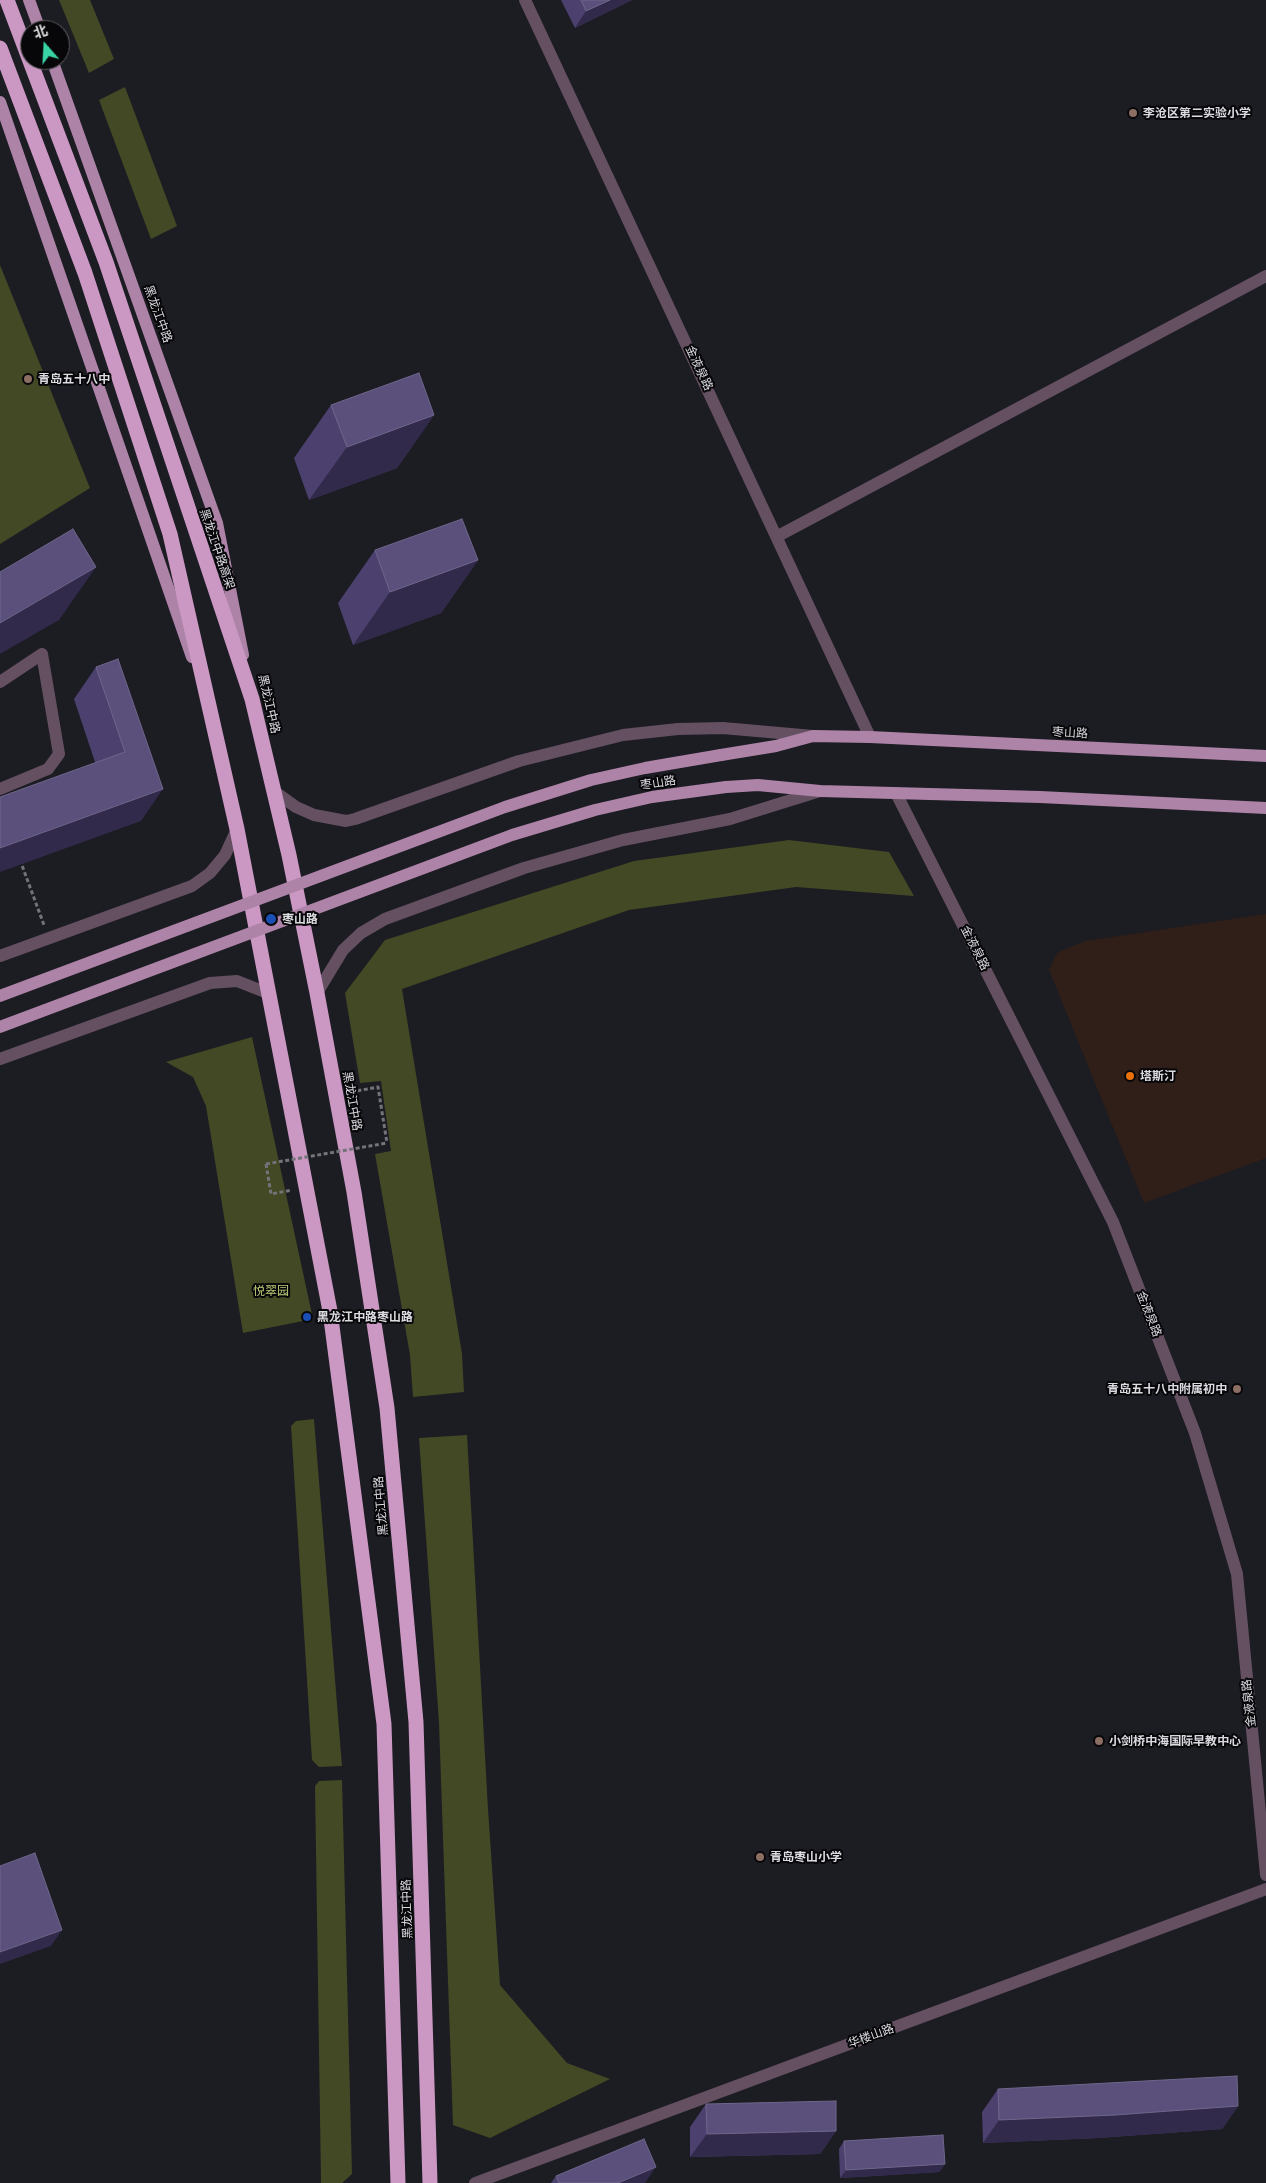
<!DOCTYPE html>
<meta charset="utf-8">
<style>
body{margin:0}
#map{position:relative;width:1266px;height:2183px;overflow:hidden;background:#1c1c23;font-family:"Asap Condensed","Noto Sans SC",sans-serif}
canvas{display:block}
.north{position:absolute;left:20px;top:20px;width:50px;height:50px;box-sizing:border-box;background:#07070a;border:1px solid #5c5c60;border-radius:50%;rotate:341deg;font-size:14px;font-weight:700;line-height:20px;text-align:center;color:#dbdbe0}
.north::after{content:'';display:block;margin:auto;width:18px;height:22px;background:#39d4a5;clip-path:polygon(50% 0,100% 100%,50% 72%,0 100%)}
</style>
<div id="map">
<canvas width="1266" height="2183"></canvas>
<div class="north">北</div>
</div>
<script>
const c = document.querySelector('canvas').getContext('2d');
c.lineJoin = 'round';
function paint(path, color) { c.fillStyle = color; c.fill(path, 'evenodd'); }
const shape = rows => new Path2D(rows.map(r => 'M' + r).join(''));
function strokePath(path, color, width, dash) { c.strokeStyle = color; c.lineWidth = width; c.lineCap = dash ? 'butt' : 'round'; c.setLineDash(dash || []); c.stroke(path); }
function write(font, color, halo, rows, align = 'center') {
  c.font = font + ' "Asap Condensed","Noto Sans SC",sans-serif'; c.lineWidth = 4; c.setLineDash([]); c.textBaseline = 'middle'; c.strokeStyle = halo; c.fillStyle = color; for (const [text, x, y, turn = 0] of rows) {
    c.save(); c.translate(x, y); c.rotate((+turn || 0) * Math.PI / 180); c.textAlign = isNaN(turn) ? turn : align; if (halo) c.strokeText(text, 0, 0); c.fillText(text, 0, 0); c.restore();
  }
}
const commercial = shape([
 [1266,914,1266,1158,1144,1203,1049,970,1057,953,1085,941]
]);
const green = shape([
 [59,0,90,0,114,59,89,73],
 [125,87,177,226,151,239,99,100],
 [0,265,90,488,0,544],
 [789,840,889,852,914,896,796,887,629,910,402,989,462,1354,464,1392,413,1397,410,1355,375,1154,391,1151,381,1081,360,1083,345,993,385,940,634,861],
 [252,1037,313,1319,243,1333,206,1106,193,1077,166,1062],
 [314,1419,342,1766,319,1767,312,1760,291,1426,296,1421],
 [467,1435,488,1809,500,1985,567,2063,610,2079,490,2138,453,2125,439,1723,419,1438],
 [342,1780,352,2174,342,2183,321,2183,315,1786,319,1781]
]);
const path = shape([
 [20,860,44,925],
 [351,1092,378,1087,387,1143],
 [266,1164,271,1194,292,1190]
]);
const minor = shape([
 [525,0,870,737],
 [778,536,1266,276],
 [0,682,42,654,59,754,48,769,0,789],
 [275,792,296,807,314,815,346,821,355,819,519,761,623,735,678,729,723,728,813,736],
 [897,795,1113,1222,1195,1433,1237,1574,1266,1875],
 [0,956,192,886,210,873,225,855,237,829],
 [317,993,343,950,361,933,385,919,524,868,623,840,730,819,820,791],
 [0,1059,210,983,237,981,270,994],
 [475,2183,1266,1889]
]);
const major = shape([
 [29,0,40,30],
 [52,60,217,523,243,655],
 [0,102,192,657],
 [721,755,776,746,813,736,870,737,1266,756],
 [726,787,758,785,820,791,1040,797,1266,808]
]);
const highway = shape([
 [7,0,106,262,252,699,289,855,317,993,354,1192,387,1408,416,1722,430,2183],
 [0,48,85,273,170,534,237,829,330,1311,384,1724,398,2183]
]);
const pathBridge = shape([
 [266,1164,387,1143]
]);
const majorBridge = shape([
 [0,996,505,807,591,780,645,768,721,755],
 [0,1027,512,835,595,810,652,797,726,787]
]);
const wall = shape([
 [561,0,632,0,575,28],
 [331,405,434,415,397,468,309,500,294,458],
 [375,550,478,560,441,613,353,645,338,603],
 [118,659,141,821,95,762,74,699,96,667],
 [998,2089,1238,2106,1222,2129,1098,2138,983,2143,982,2112],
 [706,2104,836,2131,820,2154,690,2157,690,2127],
 [844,2141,945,2164,939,2172,840,2178,839,2149],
 [556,2176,645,2183,551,2183]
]);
const shadedWall = shape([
 [610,0,632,0,575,28,586,11],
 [434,415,397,468,309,500,347,447],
 [478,560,441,613,353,645,390,592],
 [96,567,59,620,0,654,0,623],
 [163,789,141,821,0,872,0,848],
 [62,1930,51,1946,0,1964,0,1952],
 [1238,2106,1222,2129,1098,2138,983,2143,999,2120],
 [836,2131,820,2154,690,2157,707,2134],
 [945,2164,939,2172,840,2178,846,2170],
 [656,2167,645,2183,618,2183]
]);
const building = shape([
 [581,0,610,0,586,11,581,0],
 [419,373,434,415,347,447,331,405,419,373],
 [462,519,478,560,390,592,375,550,462,519],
 [73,529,96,567,0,623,0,572,73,529],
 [118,659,163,789,0,848,0,797,125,752,96,667,118,659],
 [35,1853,62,1930,0,1952,0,1866,35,1853],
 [1237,2076,1238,2106,1115,2115,999,2120,998,2089,1237,2076],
 [836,2101,836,2131,707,2134,706,2104,836,2101],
 [943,2135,945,2164,846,2170,844,2141,943,2135],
 [644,2139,656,2167,618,2183,559,2183,556,2176,644,2139]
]);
const markers = [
 [1133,113,5,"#8d6e63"],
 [28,379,5,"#8d6e63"],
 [271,919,6,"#1a4fb4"],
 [1130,1076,5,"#e8710a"],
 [307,1317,5,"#1a4fb4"],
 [1237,1389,5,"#8d6e63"],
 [1099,1741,5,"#8d6e63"],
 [760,1857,5,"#8d6e63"]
];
const poiNames = [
 ["李沧区第二实验小学",1143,113],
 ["青岛五十八中",38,379],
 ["枣山路",282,919],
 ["塔斯汀",1140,1076],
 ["黑龙江中路枣山路",317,1317],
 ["青岛五十八中附属初中",1227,1389,"right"],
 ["小剑桥中海国际早教中心",1109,1741],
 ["青岛枣山小学",770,1857]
];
const streetNames = [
 ["黑龙江中路",158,314,70],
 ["金液泉路",699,368,65],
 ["黑龙江中路高架",217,549,71],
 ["黑龙江中路",269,704,77],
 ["枣山路",1070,733,3],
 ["枣山路",658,783,-9],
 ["金液泉路",975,948,63],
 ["黑龙江中路",352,1101,80],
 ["金液泉路",1149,1314,69],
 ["黑龙江中路",381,1506,-95],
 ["金液泉路",1249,1703,-96],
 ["黑龙江中路",407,1909,-92],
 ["华楼山路",871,2036,-20]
];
const parkNames = [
 ["悦翠园",271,1291]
];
paint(commercial, '#301f18');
paint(green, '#424924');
strokePath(path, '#737379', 3, [4, 2.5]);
strokePath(minor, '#655062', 12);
strokePath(major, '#ae83a8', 12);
strokePath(highway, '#cb98c4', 15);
strokePath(pathBridge, '#737379', 3, [4, 2.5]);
strokePath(majorBridge, '#ae83a8', 12);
paint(wall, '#4c406f');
paint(shadedWall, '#322a4b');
paint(building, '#5b507b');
strokePath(building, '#6f668b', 1);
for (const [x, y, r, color] of markers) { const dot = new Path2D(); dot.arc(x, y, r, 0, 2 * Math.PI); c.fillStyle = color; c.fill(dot); strokePath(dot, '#07070a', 2); }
write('bold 12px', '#dbdbe0', '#07070a', poiNames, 'left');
write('12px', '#dbdbe0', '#07070a', streetNames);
write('12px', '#bbcc74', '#07070a', parkNames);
</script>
